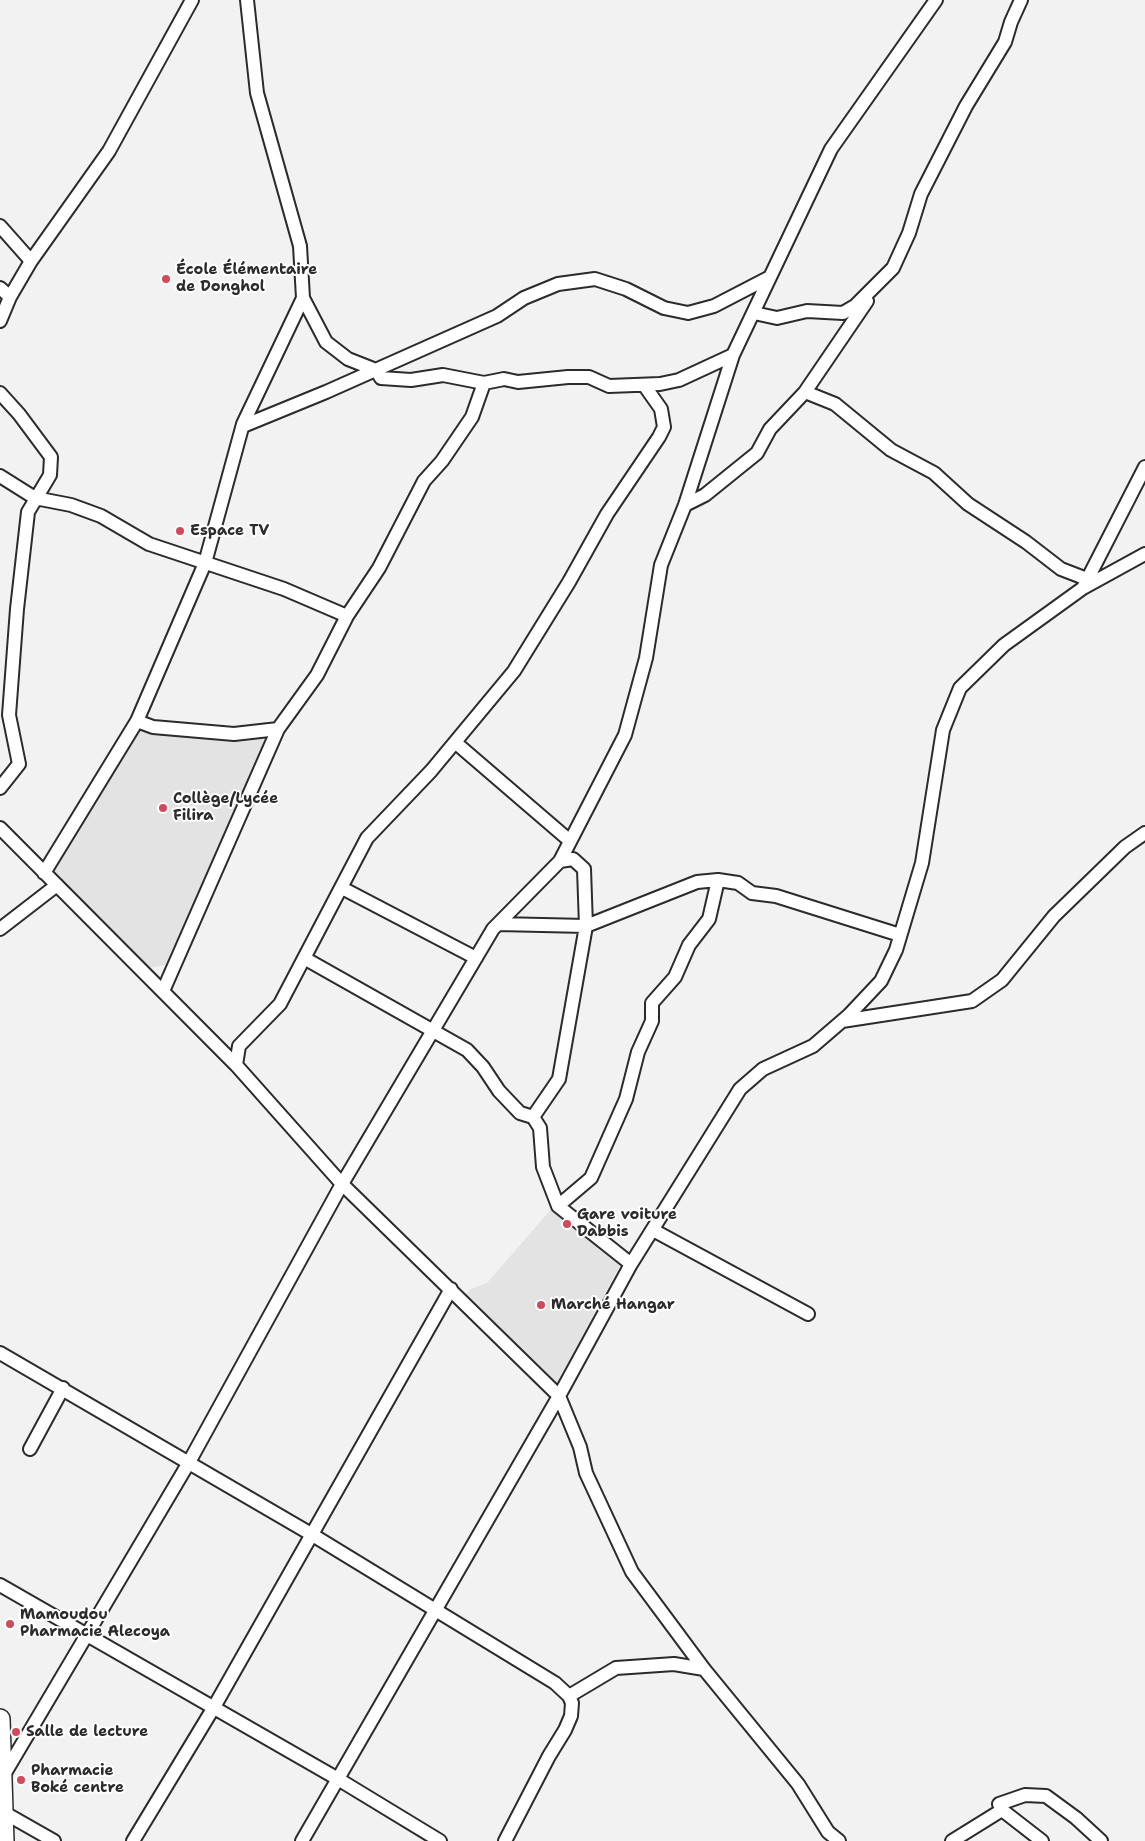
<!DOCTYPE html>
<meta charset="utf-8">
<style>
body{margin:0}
canvas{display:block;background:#f2f2f2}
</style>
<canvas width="1145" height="1841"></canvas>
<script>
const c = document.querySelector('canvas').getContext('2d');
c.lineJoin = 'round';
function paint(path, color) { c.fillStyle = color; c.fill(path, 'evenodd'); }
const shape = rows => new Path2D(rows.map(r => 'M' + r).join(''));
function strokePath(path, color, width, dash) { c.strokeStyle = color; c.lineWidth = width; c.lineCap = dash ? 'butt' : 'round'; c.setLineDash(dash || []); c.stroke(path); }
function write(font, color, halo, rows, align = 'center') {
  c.font = font + ' "Shantell Sans",sans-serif'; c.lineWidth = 4; c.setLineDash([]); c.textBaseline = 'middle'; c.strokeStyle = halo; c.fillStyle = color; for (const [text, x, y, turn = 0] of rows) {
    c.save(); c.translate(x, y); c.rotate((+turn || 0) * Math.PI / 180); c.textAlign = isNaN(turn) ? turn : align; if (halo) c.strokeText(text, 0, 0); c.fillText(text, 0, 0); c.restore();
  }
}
const built = shape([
 [135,728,263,739,266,745,165,965,147,968,52,872],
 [553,1207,624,1258,553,1390,462,1297,471,1289,487,1283]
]);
const minor = shape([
 [0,226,31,261],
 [0,288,10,297],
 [303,298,326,342,348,359,376,370,381,378,411,380,443,375,484,383,504,379,518,382,568,377,589,377,609,386,660,384,679,380,733,355],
 [754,313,777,318,807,311,843,313,855,306,893,268,909,233,921,194,966,106,1005,42,1011,22,1021,0],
 [0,321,10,297,31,261,109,151,192,0],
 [805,392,835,404,891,450,934,473,968,504,1026,542,1061,569,1087,579],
 [0,393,19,414,51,457,50,475,28,512,17,609,9,715,19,764,0,788],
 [243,426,326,392,497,316,524,298,558,284,595,279,626,289,664,308,688,313,714,306,768,278],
 [0,476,35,498,71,505,101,516,149,544,284,589,347,616],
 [685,505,705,495,757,453,770,429,805,392,867,301],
 [1084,586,1145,467],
 [137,721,153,727,234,734,278,729,163,991],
 [278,729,317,675,347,616,379,568,424,481,442,461,472,417,484,383],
 [456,743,570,841],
 [0,828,236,1065,342,1184,559,1396,580,1447,586,1473,632,1572,704,1669,798,1784,828,1832,839,1841],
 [560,861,573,859,584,869,586,926,559,1079,533,1117,540,1128,543,1167,558,1206,631,1264],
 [44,873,137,721,205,563,243,424,303,298,300,246,257,93,247,0],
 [342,888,476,958],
 [498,924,586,926,697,882,718,880,738,883,752,893,776,896,900,935],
 [0,929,57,885],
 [304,958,467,1050,483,1067,499,1091,520,1113,533,1117],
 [842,1021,972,1001,1002,980,1054,916,1125,847,1145,833],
 [236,1065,239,1046,280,1004,367,838,431,771,514,671,569,582,607,514,659,437,664,427,661,409,644,385],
 [558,1206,591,1178,626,1099,638,1052,652,1021,652,1003,675,977,689,945,709,919,718,880],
 [653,1230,808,1314],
 [0,1353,311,1534,555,1683,569,1696],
 [30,1449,63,1388],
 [0,1585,338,1779,440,1841],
 [2,1778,188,1464,342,1184,493,929,560,861,625,735,646,658,661,565,685,505,733,355,831,149,936,0],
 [1002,1810,999,1804,1025,1795,1046,1796,1076,1818,1101,1841],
 [3,1812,54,1841],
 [133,1841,214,1707,451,1289],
 [302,1841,559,1396,631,1264,740,1089,763,1069,813,1046,849,1015,881,981,896,950,922,863,943,730,960,688,1004,645,1083,588,1145,554],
 [505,1841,549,1756,565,1730,571,1716,572,1703,569,1696,616,1668,674,1664,704,1669],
 [952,1841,1002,1810,1042,1841]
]);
const highway = shape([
 [0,1719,4,1841]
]);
const markers = [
 [166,279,5,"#d1495b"],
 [180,531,5,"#d1495b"],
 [163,808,5,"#d1495b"],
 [567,1224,5,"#d1495b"],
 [541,1305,5,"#d1495b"],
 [10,1624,5,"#d1495b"],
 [16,1732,5,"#d1495b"],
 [21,1780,5,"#d1495b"]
];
const poiNames = [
 ["École Élémentaire",176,270],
 ["de Donghol",176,287],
 ["Espace TV",190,531],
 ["Collège/Lycée",173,799],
 ["Filira",173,816],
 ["Gare voiture",577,1215],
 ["Dabbis",577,1232],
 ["Marché Hangar",551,1305],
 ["Mamoudou",20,1615],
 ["Pharmacie Alecoya",20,1632],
 ["Salle de lecture",26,1732],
 ["Pharmacie",31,1771],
 ["Boké centre",31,1788]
];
paint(built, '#e3e3e3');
strokePath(minor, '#2b2b2b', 16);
strokePath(highway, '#2b2b2b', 22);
strokePath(minor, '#fff', 12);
strokePath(highway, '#fff', 19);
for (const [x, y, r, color] of markers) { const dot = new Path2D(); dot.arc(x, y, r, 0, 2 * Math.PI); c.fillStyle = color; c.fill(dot); strokePath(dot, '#fff', 2); }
write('bold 15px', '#2b2b2b', '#fff', poiNames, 'left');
</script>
